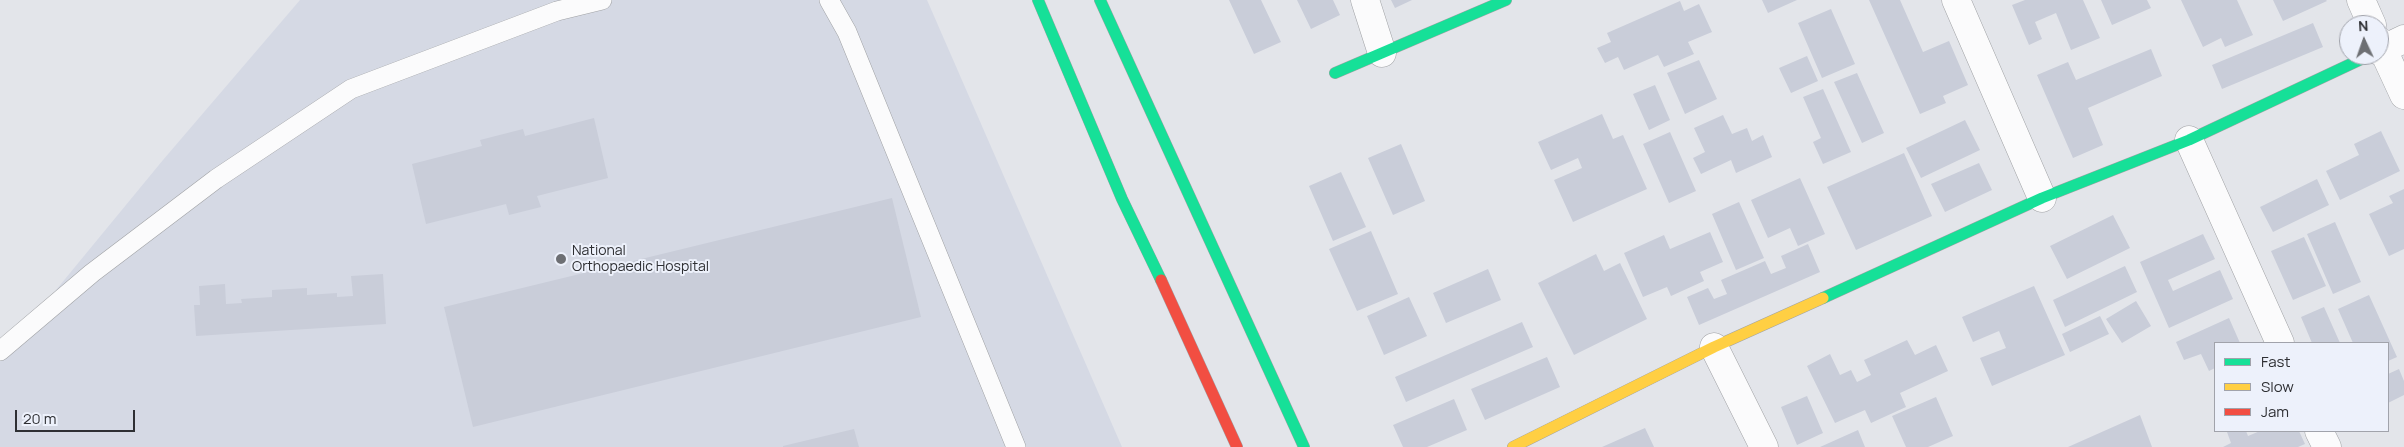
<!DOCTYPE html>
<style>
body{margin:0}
#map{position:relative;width:2404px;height:447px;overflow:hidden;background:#e3e5ea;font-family:Manrope,sans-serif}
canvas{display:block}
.legend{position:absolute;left:2214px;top:342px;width:175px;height:90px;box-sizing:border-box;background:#edf1fb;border:1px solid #a1a3ab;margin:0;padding:6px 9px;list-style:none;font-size:15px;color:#2e2f33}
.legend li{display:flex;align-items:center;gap:10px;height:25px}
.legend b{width:25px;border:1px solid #a1a3ab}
.north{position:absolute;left:2339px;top:15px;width:50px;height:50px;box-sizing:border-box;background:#edf1fb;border:1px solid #a1a3ab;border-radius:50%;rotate:357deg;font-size:14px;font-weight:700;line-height:20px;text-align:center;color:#2e2f33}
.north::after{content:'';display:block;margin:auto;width:18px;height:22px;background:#6d6f73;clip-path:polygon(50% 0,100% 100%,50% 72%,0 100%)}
.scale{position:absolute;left:15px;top:410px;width:120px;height:22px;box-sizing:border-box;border:2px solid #2e2f33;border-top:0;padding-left:6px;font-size:15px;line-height:18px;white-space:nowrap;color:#2e2f33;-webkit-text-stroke:4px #edf1fb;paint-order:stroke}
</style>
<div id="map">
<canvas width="2404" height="447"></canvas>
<ul class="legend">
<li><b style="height:6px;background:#16e098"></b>Fast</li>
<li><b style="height:6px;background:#ffcf43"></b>Slow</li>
<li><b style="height:6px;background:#f24e42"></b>Jam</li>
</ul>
<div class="north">N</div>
<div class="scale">20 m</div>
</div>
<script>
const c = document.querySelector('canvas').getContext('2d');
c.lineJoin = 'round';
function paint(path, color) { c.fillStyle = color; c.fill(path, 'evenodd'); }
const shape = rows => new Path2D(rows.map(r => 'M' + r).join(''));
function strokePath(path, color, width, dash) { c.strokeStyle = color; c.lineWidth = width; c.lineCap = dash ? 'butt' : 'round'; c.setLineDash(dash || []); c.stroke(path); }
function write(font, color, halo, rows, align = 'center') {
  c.font = font + ' Manrope,sans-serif'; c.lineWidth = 4; c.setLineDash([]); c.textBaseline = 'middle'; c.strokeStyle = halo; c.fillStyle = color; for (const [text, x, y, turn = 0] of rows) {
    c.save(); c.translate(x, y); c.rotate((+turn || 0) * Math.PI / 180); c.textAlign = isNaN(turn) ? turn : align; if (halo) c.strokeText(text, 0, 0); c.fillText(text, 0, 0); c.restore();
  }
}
const built = shape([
 [300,0,927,0,1122,447,0,447,0,358,163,160]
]);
const building = shape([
 [1229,0,1261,0,1281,42,1254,54],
 [1297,0,1333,0,1340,15,1311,29],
 [1391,0,1412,0,1395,8],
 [1762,0,1797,0,1768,13],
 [1869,0,1900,0,1923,52,1949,41,1968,85,1943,96,1946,103,1920,114],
 [2025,0,2083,0,2100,38,2071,50,2056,13,2035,22,2042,39,2029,45,2012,5],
 [2101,0,2147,0,2151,8,2112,25],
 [2181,0,2237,0,2253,35,2225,47,2221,38,2203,47],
 [2273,0,2326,0,2327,1,2283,21],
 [1680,1,1684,11,1699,4,1712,32,1688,42,1694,54,1664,67,1658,55,1624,70,1618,57,1605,63,1597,48,1611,42,1607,33],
 [1831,9,1855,64,1822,78,1798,23],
 [2313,23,2323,47,2222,89,2212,65],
 [2151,49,2162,76,2088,108,2103,145,2073,158,2037,75,2068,62,2076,80],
 [1807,56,1818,81,1791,93,1779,68],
 [1699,60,1717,99,1685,114,1667,73],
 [1857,73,1884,133,1862,143,1834,82],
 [1655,85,1670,120,1649,130,1633,94],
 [1823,89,1851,152,1823,164,1813,142,1821,138,1803,97],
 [1602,114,1613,139,1623,135,1647,189,1573,222,1554,180,1582,168,1578,158,1551,170,1538,142],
 [1723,115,1732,134,1747,128,1752,141,1763,135,1772,157,1736,173,1731,160,1701,174,1693,158,1705,152,1694,128],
 [594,118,608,178,537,196,541,207,509,215,506,204,426,224,412,164,482,146,480,140,523,129,525,136],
 [1965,120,1980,150,1921,178,1906,148],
 [2381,131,2400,171,2340,200,2326,171,2359,155,2354,144],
 [1670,132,1696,191,1669,203,1643,144],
 [1401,144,1425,201,1393,215,1368,158],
 [1904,153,1932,216,1856,250,1827,187],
 [1979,163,1992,190,1945,212,1931,184],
 [1341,172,1366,227,1333,241,1309,186],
 [1800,178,1825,234,1798,246,1790,228,1768,238,1751,200],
 [2317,179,2329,205,2273,232,2260,207],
 [2404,189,2404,249,2389,256,2369,214,2393,203,2389,196],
 [892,198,921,317,473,427,444,307],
 [1739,202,1764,258,1736,270,1712,214],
 [2113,215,2130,248,2067,279,2050,246],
 [2335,222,2361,282,2333,294,2307,234],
 [1371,231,1398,294,1357,311,1329,249],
 [1710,232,1723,262,1700,272,1704,281,1671,296,1667,287,1643,297,1624,253,1664,235,1670,249],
 [2203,234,2215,259,2168,280,2173,291,2220,270,2233,299,2169,328,2140,262],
 [2304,237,2326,286,2293,300,2271,251],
 [1808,244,1820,272,1699,325,1687,297,1708,288,1714,299,1727,294,1721,280,1765,261,1771,274,1786,268,1781,256],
 [1596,254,1604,271,1620,263,1647,319,1574,355,1538,283],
 [2125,266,2137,292,2065,327,2053,300],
 [1488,269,1501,300,1446,323,1433,293],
 [383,274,386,324,196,336,194,305,200,305,199,286,225,284,226,304,242,303,241,299,272,297,272,290,307,288,307,295,337,293,337,297,353,296,351,276],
 [2034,286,2065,355,1992,386,1980,358,2006,348,1999,331,1973,342,1962,317],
 [2369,295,2397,357,2388,361,2388,343,2353,343,2338,309],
 [1409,297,1427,336,1384,355,1367,316],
 [2136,301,2151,326,2122,343,2106,319],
 [2324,307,2340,343,2312,343,2301,317],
 [2100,316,2109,334,2070,352,2062,334],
 [2229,318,2240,343,2215,343,2215,368,2209,371,2201,354,2184,360,2176,342],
 [1522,322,1533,347,1406,402,1395,377],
 [1907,340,1915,355,1936,345,1948,371,1900,393,1906,407,1871,423,1865,410,1835,423,1807,366,1830,354,1840,375,1851,370,1857,382,1871,375,1864,360],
 [1547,357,1560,387,1485,420,1471,389],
 [2399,369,2404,381,2404,395,2388,403,2388,374],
 [1807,396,1823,433,1797,445,1781,407],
 [1936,397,1953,436,1928,447,1906,447,1892,416],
 [1454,399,1467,430,1427,447,1403,447,1393,425],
 [2140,415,2152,447,2068,447],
 [1645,428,1654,447,1602,447],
 [854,429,859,447,783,447,783,446],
 [1858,430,1865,447,1820,447],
 [2230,431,2246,431,2248,436,2260,431,2299,431,2305,444,2298,447,2223,447,2231,443,2227,432]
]);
const lane = shape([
 [829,0,847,32,1016,447],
 [0,351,92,273,216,179,351,89,557,11,602,0]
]);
const street = shape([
 [1365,0,1382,53],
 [1956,0,2042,198],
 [2361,0,2372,25],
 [2379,41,2404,95],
 [2379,51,2404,39],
 [2189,140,2280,343],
 [1714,347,1764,447],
 [2319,431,2327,447]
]);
const fast = shape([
 [1038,0,1122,199,1161,280],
 [1100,0,1304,447],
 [1335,73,1506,0],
 [1823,298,2042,198,2189,140,2370,55]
]);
const slow = shape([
 [1513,447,1714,347,1823,298]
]);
const jam = shape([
 [1161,280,1237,447]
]);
const markers = [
 [561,259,6,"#6d6f73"]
];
const poiNames = [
 ["National",572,251],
 ["Orthopaedic Hospital",572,267]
];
paint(built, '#d5d9e4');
paint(building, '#c9cdd9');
strokePath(lane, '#a0a2a5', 20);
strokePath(street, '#a0a2a5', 29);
strokePath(fast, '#a0a2a5', 12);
strokePath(slow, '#a0a2a5', 12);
strokePath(jam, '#a0a2a5', 12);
strokePath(lane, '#fbfbfc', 19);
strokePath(street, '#fbfbfc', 28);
strokePath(fast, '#16e098', 11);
strokePath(slow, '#ffcf43', 11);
strokePath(jam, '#f24e42', 11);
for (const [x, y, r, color] of markers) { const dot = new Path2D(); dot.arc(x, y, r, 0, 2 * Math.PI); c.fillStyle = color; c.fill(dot); strokePath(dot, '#edf1fb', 2); }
write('14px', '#2e2f33', '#edf1fb', poiNames, 'left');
</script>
